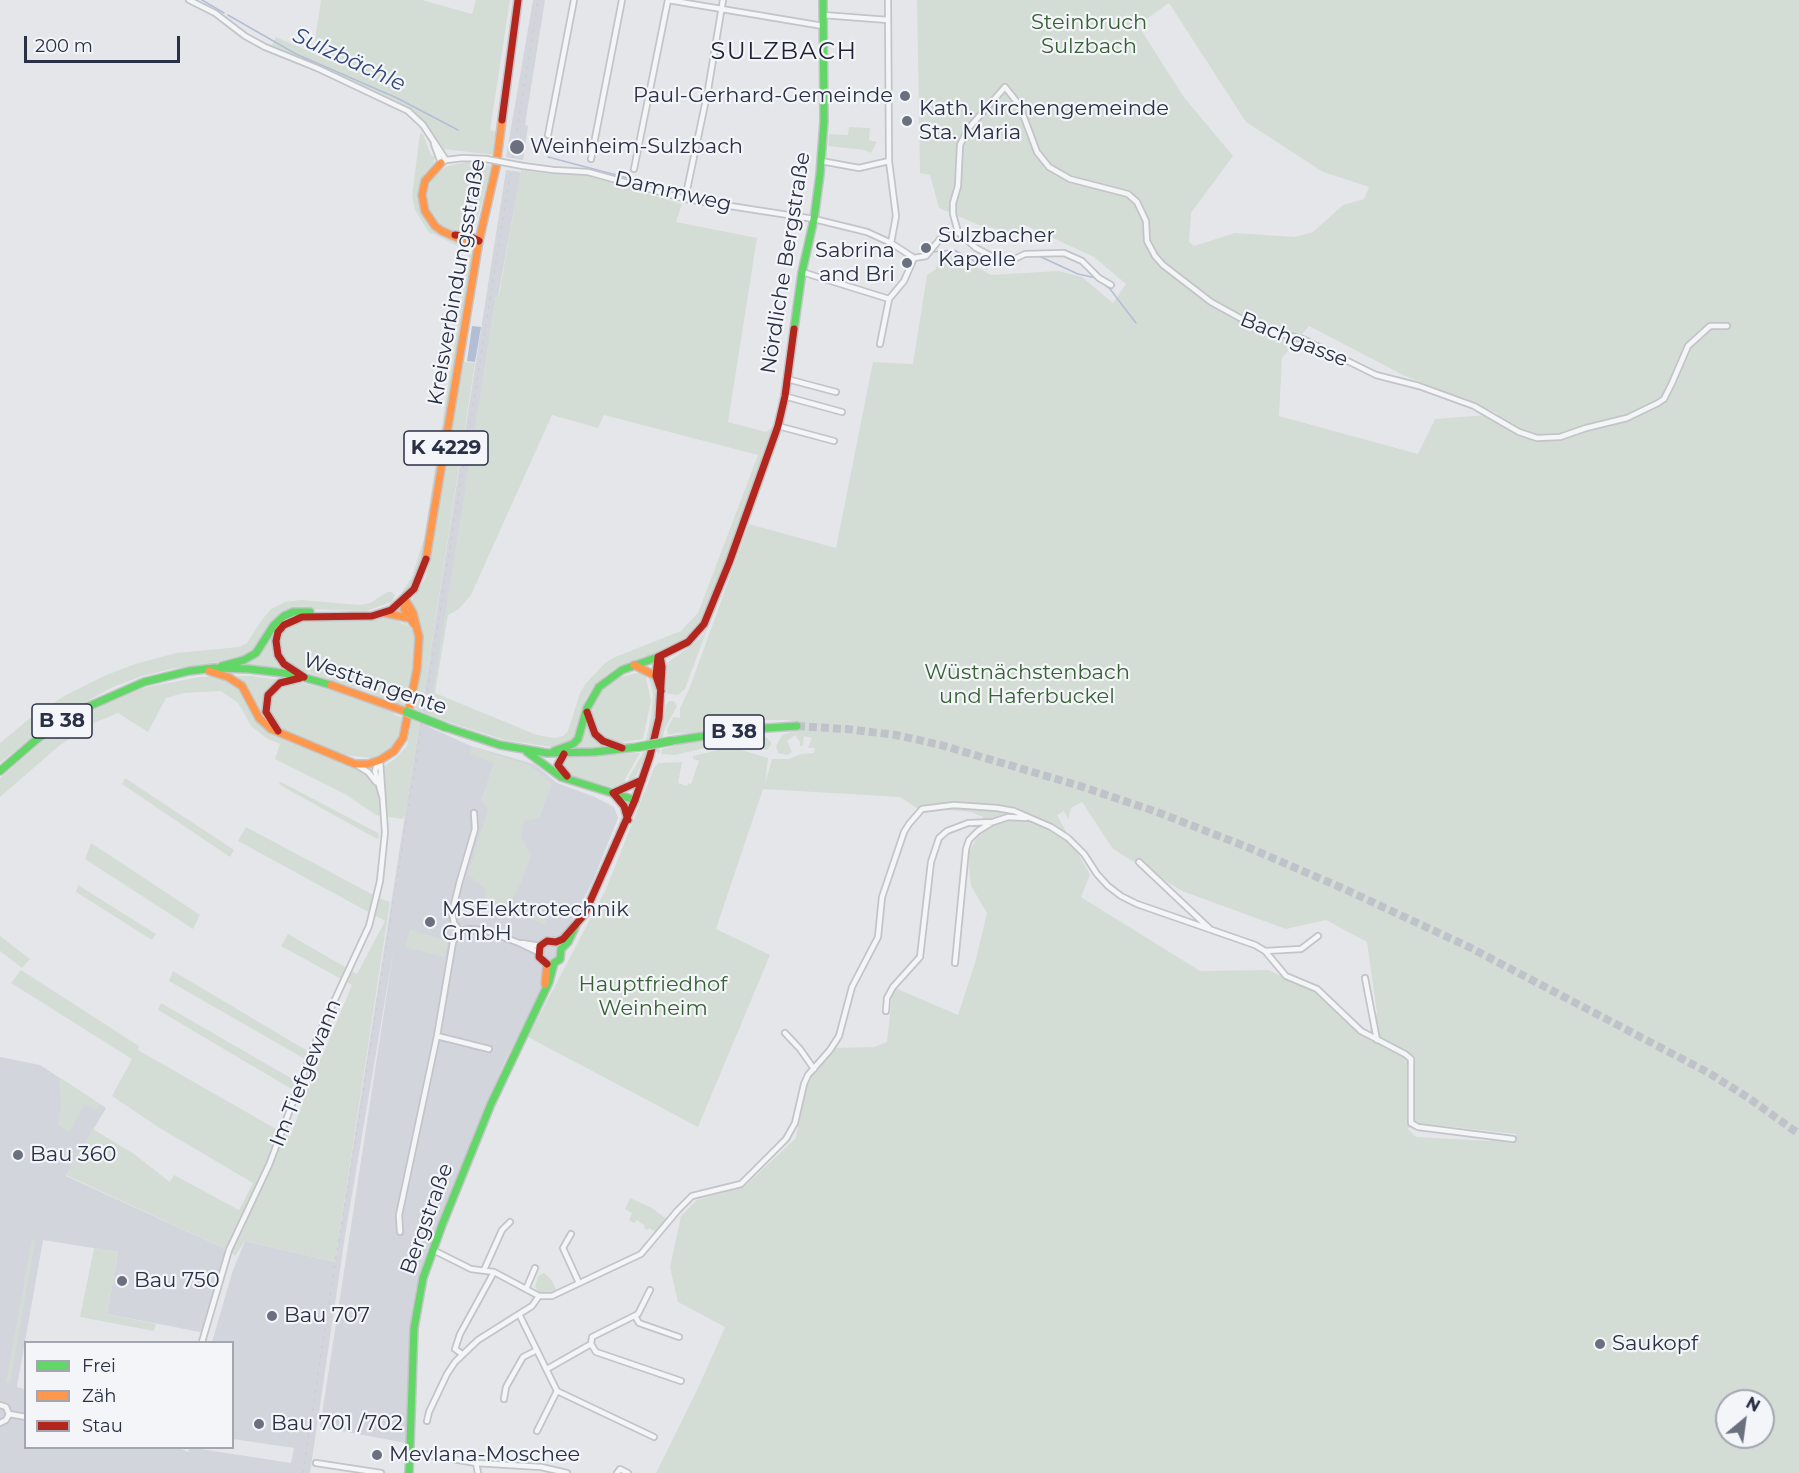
<!DOCTYPE html>
<meta charset="utf-8">
<style>
body{margin:0}
#map{position:relative;width:1799px;height:1473px;overflow:hidden;background:#e5e6ea;font-family:Montserrat,sans-serif}
canvas{display:block}
.legend{position:absolute;left:24px;top:1341px;width:210px;height:108px;box-sizing:border-box;background:#f3f5f9;border:2px solid #a3a6b1;margin:0;padding:8px 10px;list-style:none;font-size:18px;color:#2a3045}
.legend li{display:flex;align-items:center;gap:12px;height:30px}
.legend b{width:30px;border:2px solid #a3a6b1}
.north{position:absolute;left:1715px;top:1389px;width:60px;height:60px;box-sizing:border-box;background:#f3f5f9;border:2px solid #a3a6b1;border-radius:50%;rotate:29deg;font-size:16px;font-weight:700;line-height:24px;text-align:center;color:#2a3045}
.north::after{content:'';display:block;margin:auto;width:21px;height:27px;background:#6b707f;clip-path:polygon(50% 0,100% 100%,50% 72%,0 100%)}
.scale{position:absolute;left:24px;top:36px;width:156px;height:27px;box-sizing:border-box;border:3px solid #2a3045;border-top:0;padding-left:8px;font-size:18px;line-height:21px;white-space:nowrap;color:#2a3045;-webkit-text-stroke:4px #f3f5f9;paint-order:stroke}
</style>
<div id="map">
<canvas width="1799" height="1473"></canvas>
<ul class="legend">
<li><b style="height:8px;background:#63d668"></b>Frei</li>
<li><b style="height:8px;background:#ff974d"></b>Zäh</li>
<li><b style="height:8px;background:#b3261e"></b>Stau</li>
</ul>
<div class="north">N</div>
<div class="scale">200 m</div>
</div>
<script>
const c = document.querySelector('canvas').getContext('2d');
c.lineJoin = 'round';
function paint(path, color) { c.fillStyle = color; c.fill(path, 'evenodd'); }
const shape = rows => new Path2D(rows.map(r => 'M' + r).join(''));
function strokePath(path, color, width, dash) { c.strokeStyle = color; c.lineWidth = width; c.lineCap = dash ? 'butt' : 'round'; c.setLineDash(dash || []); c.stroke(path); }
function write(font, color, halo, rows, align = 'center') {
  c.font = font + ' Montserrat,sans-serif'; c.lineWidth = 4.5; c.setLineDash([]); c.textBaseline = 'middle'; c.strokeStyle = halo; c.fillStyle = color; for (const [text, x, y, turn = 0] of rows) {
    c.save(); c.translate(x, y); c.rotate((+turn || 0) * Math.PI / 180); c.textAlign = isNaN(turn) ? turn : align; if (halo) c.strokeText(text, 0, 0); c.fillText(text, 0, 0); c.restore();
  }
}
const built = shape([
 [533,0,545,0,525,125,528,126,523,160,506,157],
 [506,170,521,172,498,296,496,296,429,727,471,746,534,764,557,783,595,797,614,807,618,818,592,883,572,921,539,995,504,1063,420,1273,415,1295,412,1320,406,1443,320,1427,394,947,345,1236,310,1473,0,1473,0,1057,40,1065,106,1108,66,1176,230,1251,205,1333,107,1314,118,1252,43,1240,17,1387,25,1389,26,1448,179,1448,188,1452,190,1448,194,1448,291,1463,294,1448,233,1439,232,1342,212,1342,232,1273,245,1241,335,1262]
]);
const green = shape([
 [321,0,422,0,472,14,476,0,510,0,490,130,498,132,494,155,444,149,424,121,413,110,346,79,271,47,276,37,313,53],
 [917,0,1799,0,1799,1473,656,1473,699,1386,725,1327,678,1302,670,1267,681,1216,697,1200,745,1186,796,1138,805,1087,816,1069,835,1048,874,1047,887,1042,893,987,958,1015,975,963,987,913,971,886,968,854,982,829,983,817,971,812,946,810,924,813,900,797,763,789,716,929,770,955,698,1127,528,1037,606,889,654,768,658,763,682,762,678,783,687,786,688,783,691,784,699,761,693,759,693,756,718,750,738,749,768,758,765,784,772,759,789,759,801,754,814,753,815,748,808,748,812,738,804,736,803,745,800,747,800,742,795,735,787,741,792,752,787,755,778,753,776,746,782,735,797,730,796,722,787,720,762,720,746,722,727,729,693,734,678,733,668,735,667,729,673,717,680,718,680,708,690,687,749,524,836,548,873,362,913,364,927,275,936,269,939,258,953,253,991,275,1058,271,1082,277,1113,303,1126,284,1094,257,1025,225,1019,234,979,225,939,208,930,175,920,173],
 [1169,3,1246,122,1323,172,1369,187,1364,199,1343,205,1313,232,1295,237,1235,233,1194,246,1189,242,1191,213,1233,156,1183,96,1138,25],
 [1309,326,1403,375,1499,414,1435,419,1418,454,1279,416,1282,358],
 [1082,802,1113,849,1182,891,1286,929,1326,920,1367,942,1377,1013,1368,1037,1316,992,1268,970,1200,971,1081,897,1090,875,1057,815,1064,811,1068,819,1071,808],
 [1444,1126,1516,1134,1516,1135,1515,1137,1494,1138,1490,1141,1416,1137,1407,1128,1438,1129],
 [1727,1401,1763,1401,1763,1437,1727,1437],
 [849,127,870,128,869,140,877,142,871,153,865,150,828,146,829,134,848,135],
 [420,133,423,134,431,155,435,157,433,164,425,173,419,187,418,195,422,212,431,226,442,236,470,248,472,256,428,539,415,579,405,592,401,593,412,577,424,538,469,252,432,233,430,234,415,210,412,196],
 [467,162,492,166,476,224,470,229,454,232,448,230,436,222,429,209,427,195,430,184,436,173,448,166],
 [521,170,549,174,582,173,682,204,676,222,757,238,728,422,766,432,773,427,716,589,698,625,689,635,670,648,620,665,606,675,594,686,585,700,580,726,575,738,564,745,552,747,505,740,429,716,496,296,499,295],
 [552,415,598,428,604,415,758,455,698,613,681,631,615,657,605,663,586,683,580,693,568,731,563,736,555,738,537,735,435,693,448,615,459,609,471,595],
 [464,362,475,363,405,816,402,819,376,815,345,794,275,759,280,744,268,739,252,727,238,703,221,691,184,693,166,698,148,732,118,713,96,722,60,745,0,797,0,778,40,743,79,717,117,697,147,687,200,677,252,676,302,683,334,691,393,711,395,715,405,718,401,734,390,749,372,758,344,755,288,733,356,769,370,771,380,769,396,758,407,746,423,645,422,630,412,604,412,600,426,577,430,558],
 [387,592,392,592,395,595,392,602,366,611,305,609,290,610,258,648,245,656,221,663,171,669,142,676,111,688,53,720,0,763,0,743,29,719,66,695,104,676,135,664,176,653,239,647,247,643,261,621,271,609,285,602,301,600,360,605,370,603],
 [397,618,398,621,408,627,400,620,404,621,418,636,409,708,388,701,370,692,297,669,281,655,279,644,280,635,286,627,300,620],
 [709,624,685,689,678,695,668,694,666,690,667,663,692,645,703,635],
 [274,635,287,670,240,665,256,657],
 [640,672,645,673,651,701,643,739,622,742,612,741,604,738,597,732,591,717,594,701,603,689,614,679],
 [648,674,655,685,656,702,655,722,648,751,636,776,629,784,629,777,643,753,651,717,653,694],
 [669,701,674,701,677,706,665,728,659,754,656,751,666,705],
 [585,720,587,726,613,747,566,749,571,747],
 [729,736,767,738,771,742,771,745,767,750,739,744,722,744,675,755,661,754,662,749,681,744],
 [472,747,531,766,552,784,539,818,524,821,521,838,531,855,521,883,509,903,547,921,546,925,485,901,486,889,468,875,488,810,481,800,494,763,470,754],
 [640,753,625,779,625,787,616,788,570,776,561,763,569,757],
 [125,778,234,850,230,857,122,784],
 [281,782,378,833,379,837,377,839,280,785,279,783],
 [246,827,381,899,390,902,335,1262,245,1241,235,1256,230,1251,66,1175,93,1129,134,1154,170,1182,174,1175,239,1210,253,1183,158,1127,112,1096,132,1059,11,983,21,970,139,1046,138,1050,290,1137,305,1097,158,1010,161,1003,308,1088,317,1066,169,981,173,971,321,1059,352,985,281,946,288,934,357,974,385,921,238,841],
 [91,843,200,915,193,929,85,859],
 [78,885,156,934,152,940,76,892],
 [410,930,448,941,444,957,405,947],
 [0,936,30,959,22,968,0,951],
 [59,1077,100,1104,97,1110,84,1104,70,1132,58,1125,61,1103],
 [630,1198,652,1208,669,1221,659,1234,649,1228,647,1230,644,1228,645,1226,637,1220,634,1223,629,1220,632,1213,625,1209],
 [32,1240,35,1240,10,1383,6,1382],
 [94,1248,118,1252,107,1314,156,1324,154,1331,80,1317],
 [544,1273,551,1279,557,1291,540,1293,535,1287,538,1276]
]);
const water = shape([
 [472,326,481,327,475,362,467,361]
]);
const stream = shape([
 [202,0,224,13],
 [228,15,296,54,397,98,458,130],
 [548,157,639,181],
 [932,252,954,250,987,268],
 [1041,257,1078,274,1096,278],
 [1100,281,1110,289,1136,323]
]);
const primaryTunnel = shape([
 [797,726,847,729,896,735,941,745,1080,786,1157,812,1247,847,1340,887,1469,947,1709,1073,1750,1099,1799,1134]
]);
const street = shape([
 [189,0,215,13,245,36,265,47,317,68,408,111,423,125,446,160],
 [668,0,823,26],
 [888,0,889,161,896,216,891,243],
 [823,15,888,20],
 [548,135,574,0],
 [434,144,441,163,446,160,463,158,486,159],
 [591,159,622,0],
 [821,161,859,168,889,161],
 [523,166,553,170,588,172,685,199,814,219,867,232,891,243,914,258,926,256,940,239,958,232],
 [634,169,668,0],
 [685,199,708,90,723,0],
 [802,272,889,299],
 [1111,285,1099,278,1082,261,1064,253,1025,254,1010,261,995,258,976,248,958,232,953,214,953,203,958,186,960,145,968,129,1005,87,1017,102,1022,112,1037,152,1049,167,1070,179,1128,194,1137,202,1146,221,1147,241,1155,256,1163,265,1211,302,1260,329,1303,339,1376,375,1419,386,1474,406,1519,432,1537,438,1560,437,1586,428,1627,418,1658,403,1664,399,1672,383,1688,346,1710,326,1727,326],
 [889,299,904,281,914,258],
 [880,344,889,299],
 [787,379,836,392],
 [784,396,842,412],
 [778,426,834,441],
 [378,761,375,771,382,796],
 [355,764,368,772,376,782],
 [1139,862,1210,929],
 [460,931,454,923,452,913,459,884,475,829,474,813],
 [522,943,540,946],
 [1265,951,1301,949,1318,936],
 [955,963,966,849,969,840,978,831,991,823],
 [1365,978,1377,1040],
 [886,1011,887,998,893,987,920,957,931,862,939,838,947,831,968,823,993,822,1008,817,1026,818],
 [785,1033,800,1049,814,1069],
 [437,1036,489,1049],
 [400,1232,399,1215,437,1036,453,942,457,935,460,931,467,929,484,930,519,943,538,952],
 [571,1234,563,1248,579,1283],
 [433,1250,471,1269,494,1272,539,1296],
 [484,1270,502,1230,510,1222],
 [526,1289,535,1268],
 [519,1314,557,1391,654,1437],
 [635,1316,639,1323,679,1337],
 [202,1342,229,1250,269,1165,318,1036,369,926,380,881,385,832,380,760],
 [591,1344,596,1352,681,1381],
 [462,1354,455,1349,460,1334,494,1272],
 [547,1369,591,1344,592,1337,638,1314,650,1290],
 [504,1399,506,1387,523,1357,537,1350],
 [0,1405,6,1407,9,1414,6,1420,0,1423],
 [9,1414,26,1417],
 [427,1421,429,1412,447,1374,455,1362,478,1340,532,1306,539,1296,552,1296,641,1254,678,1210,692,1196,741,1184,786,1139,795,1123,804,1084,808,1075,830,1050,839,1036,852,987,878,937,882,897,904,832,909,824,922,809,954,805,997,808,1014,811,1051,827,1068,838,1084,854,1097,874,1108,886,1121,896,1137,904,1255,945,1265,951,1286,976,1317,989,1361,1031,1405,1054,1411,1059,1411,1123,1418,1127,1513,1139],
 [537,1431,557,1391],
 [411,1452,476,1463,541,1467,567,1473],
 [316,1463,381,1473],
 [476,1463,478,1473],
 [617,1473,620,1469,628,1473]
]);
const fast = shape([
 [794,329,802,272,814,219,820,174,824,121,823,0],
 [222,666,244,660,256,653,274,625,284,616,293,612,310,612],
 [445,727,500,745,547,753,594,752,638,747],
 [671,741,752,729,797,726],
 [554,751,573,744,578,739,587,708,599,687,622,670,658,657],
 [527,752,561,777,635,800],
 [0,771,37,739,76,712,144,682,189,671,214,668,249,669,291,674,331,685],
 [409,1473,414,1328,423,1278,442,1225,491,1104,549,982,554,963,560,959,561,949,568,942,576,925]
]);
const slow = shape([
 [441,163,425,181,422,195,425,211,435,226,442,231,478,247],
 [426,559,479,241,496,167,502,120],
 [405,599,404,609,414,624],
 [385,613,409,618],
 [634,665,656,676],
 [209,671,228,677,242,686,259,718,271,729,355,764,368,764,380,760,394,751,403,738,417,669,419,637,413,613,405,599],
 [331,685,407,712],
 [545,984,547,964]
]);
const jam = shape([
 [502,120,518,0],
 [455,235,471,237,479,241],
 [304,677,284,664,278,655,276,641,278,632,284,625,302,617,372,616,391,610,414,589,426,559],
 [661,691,656,676,658,657,688,642,704,624,729,563,778,426,785,396,794,329],
 [587,712,595,734,603,741,622,748],
 [278,731,266,712,268,695,280,683,300,678],
 [564,754,558,765,567,776],
 [613,793,642,780],
 [614,794,624,806,628,820],
 [547,964,539,957,540,946,547,941,556,942,563,939,584,915,635,800,650,756,659,718,662,667,660,656]
]);
const rail = shape([
 [303,1473,335,1262,342,1223,538,0]
]);
const streetBridge = shape([
 [486,159,523,166]
]);
const fastBridge = shape([
 [407,712,445,727],
 [638,747,671,741]
]);
const markers = [
 [905,96,6,"#6b707f"],
 [907,121,6,"#6b707f"],
 [517,147,8,"#6b707f"],
 [926,248,6,"#6b707f"],
 [907,263,6,"#6b707f"],
 [430,922,6,"#6b707f"],
 [18,1155,6,"#6b707f"],
 [122,1281,6,"#6b707f"],
 [272,1316,6,"#6b707f"],
 [1600,1344,6,"#6b707f"],
 [259,1424,6,"#6b707f"],
 [377,1455,6,"#6b707f"]
];
const shields = [
 [446,448,84],
 [62,721,60],
 [734,732,60]
];
const shieldNames = [
 ["K 4229",446,448],
 ["B 38",62,721],
 ["B 38",734,732]
];
const parkNames = [
 ["Steinbruch",1089,23],
 ["Sulzbach",1089,47],
 ["Wüstnächstenbach",1027,673],
 ["und Haferbuckel",1027,697],
 ["Hauptfriedhof",653,985],
 ["Weinheim",653,1009]
];
const poiNames = [
 ["Paul-Gerhard-Gemeinde",893,96,"right"],
 ["Kath. Kirchengemeinde",919,109],
 ["Sta. Maria",919,133],
 ["Weinheim-Sulzbach",530,147],
 ["Sulzbacher",938,236],
 ["Kapelle",938,260],
 ["Sabrina",895,251,"right"],
 ["and Bri",895,275,"right"],
 ["MSElektrotechnik",442,910],
 ["GmbH",442,934],
 ["Bau 360",30,1155],
 ["Bau 750",134,1281],
 ["Bau 707",284,1316],
 ["Saukopf",1612,1344],
 ["Bau 701 /702",271,1424],
 ["Mevlana-Moschee",389,1455]
];
const streetNames = [
 ["Dammweg",673,192,13],
 ["Nördliche Bergstraße",786,263,-81],
 ["Kreisverbindungsstraße",457,282,-80],
 ["Bachgasse",1294,340,22],
 ["Westtangente",375,684,19],
 ["Im Tiefgewann",306,1073,-68],
 ["Bergstraße",427,1219,-70]
];
const waterNames = [
 ["Sulzbächle",349,60,25]
];
const quarterNames = [
 ["SULZBACH",784,52]
];
paint(built, '#d3d5dd');
paint(green, '#d4ddd5');
paint(water, '#b3bed6');
strokePath(stream, '#b3bed6', 1.5);
strokePath(primaryTunnel, '#c0c2c9', 8, [8, 4]);
strokePath(street, '#c3c4c8', 8);
strokePath(fast, '#c3c4c8', 10);
strokePath(slow, '#c3c4c8', 10);
strokePath(jam, '#c3c4c8', 10);
strokePath(street, '#f4f5f7', 4.5);
strokePath(fast, '#63d668', 7);
strokePath(slow, '#ff974d', 7);
strokePath(jam, '#b3261e', 7);
strokePath(rail, '#cdced2', 1.5, [3, 6]);
strokePath(streetBridge, '#c3c4c8', 8, []);
strokePath(fastBridge, '#c1c3c8', 10, []);
strokePath(streetBridge, '#f4f5f7', 4.5);
strokePath(fastBridge, '#63d668', 8);
for (const [x, y, r, color] of markers) { const dot = new Path2D(); dot.arc(x, y, r, 0, 2 * Math.PI); c.fillStyle = color; c.fill(dot); strokePath(dot, '#f3f5f9', 2); }
for (const [x, y, w] of shields) { const box = new Path2D(); box.roundRect(x - w / 2, y - 17, w, 34, 4.5); c.fillStyle = '#f3f5f9'; c.fill(box); strokePath(box, '#2a3045', 1.5); }
write('bold 20px', '#2a3045', null, shieldNames);
write('21px', '#386136', '#f3f5f9', parkNames);
write('21px', '#2a3045', '#f3f5f9', poiNames, 'left');
write('21px', '#2a3045', '#f3f5f9', streetNames);
write('italic 22px', '#32487b', '#f3f5f9', waterNames);
c.letterSpacing = '1.5px';
write('24px', '#1c2136', '#f3f5f9', quarterNames);
c.letterSpacing = '0px';
</script>
